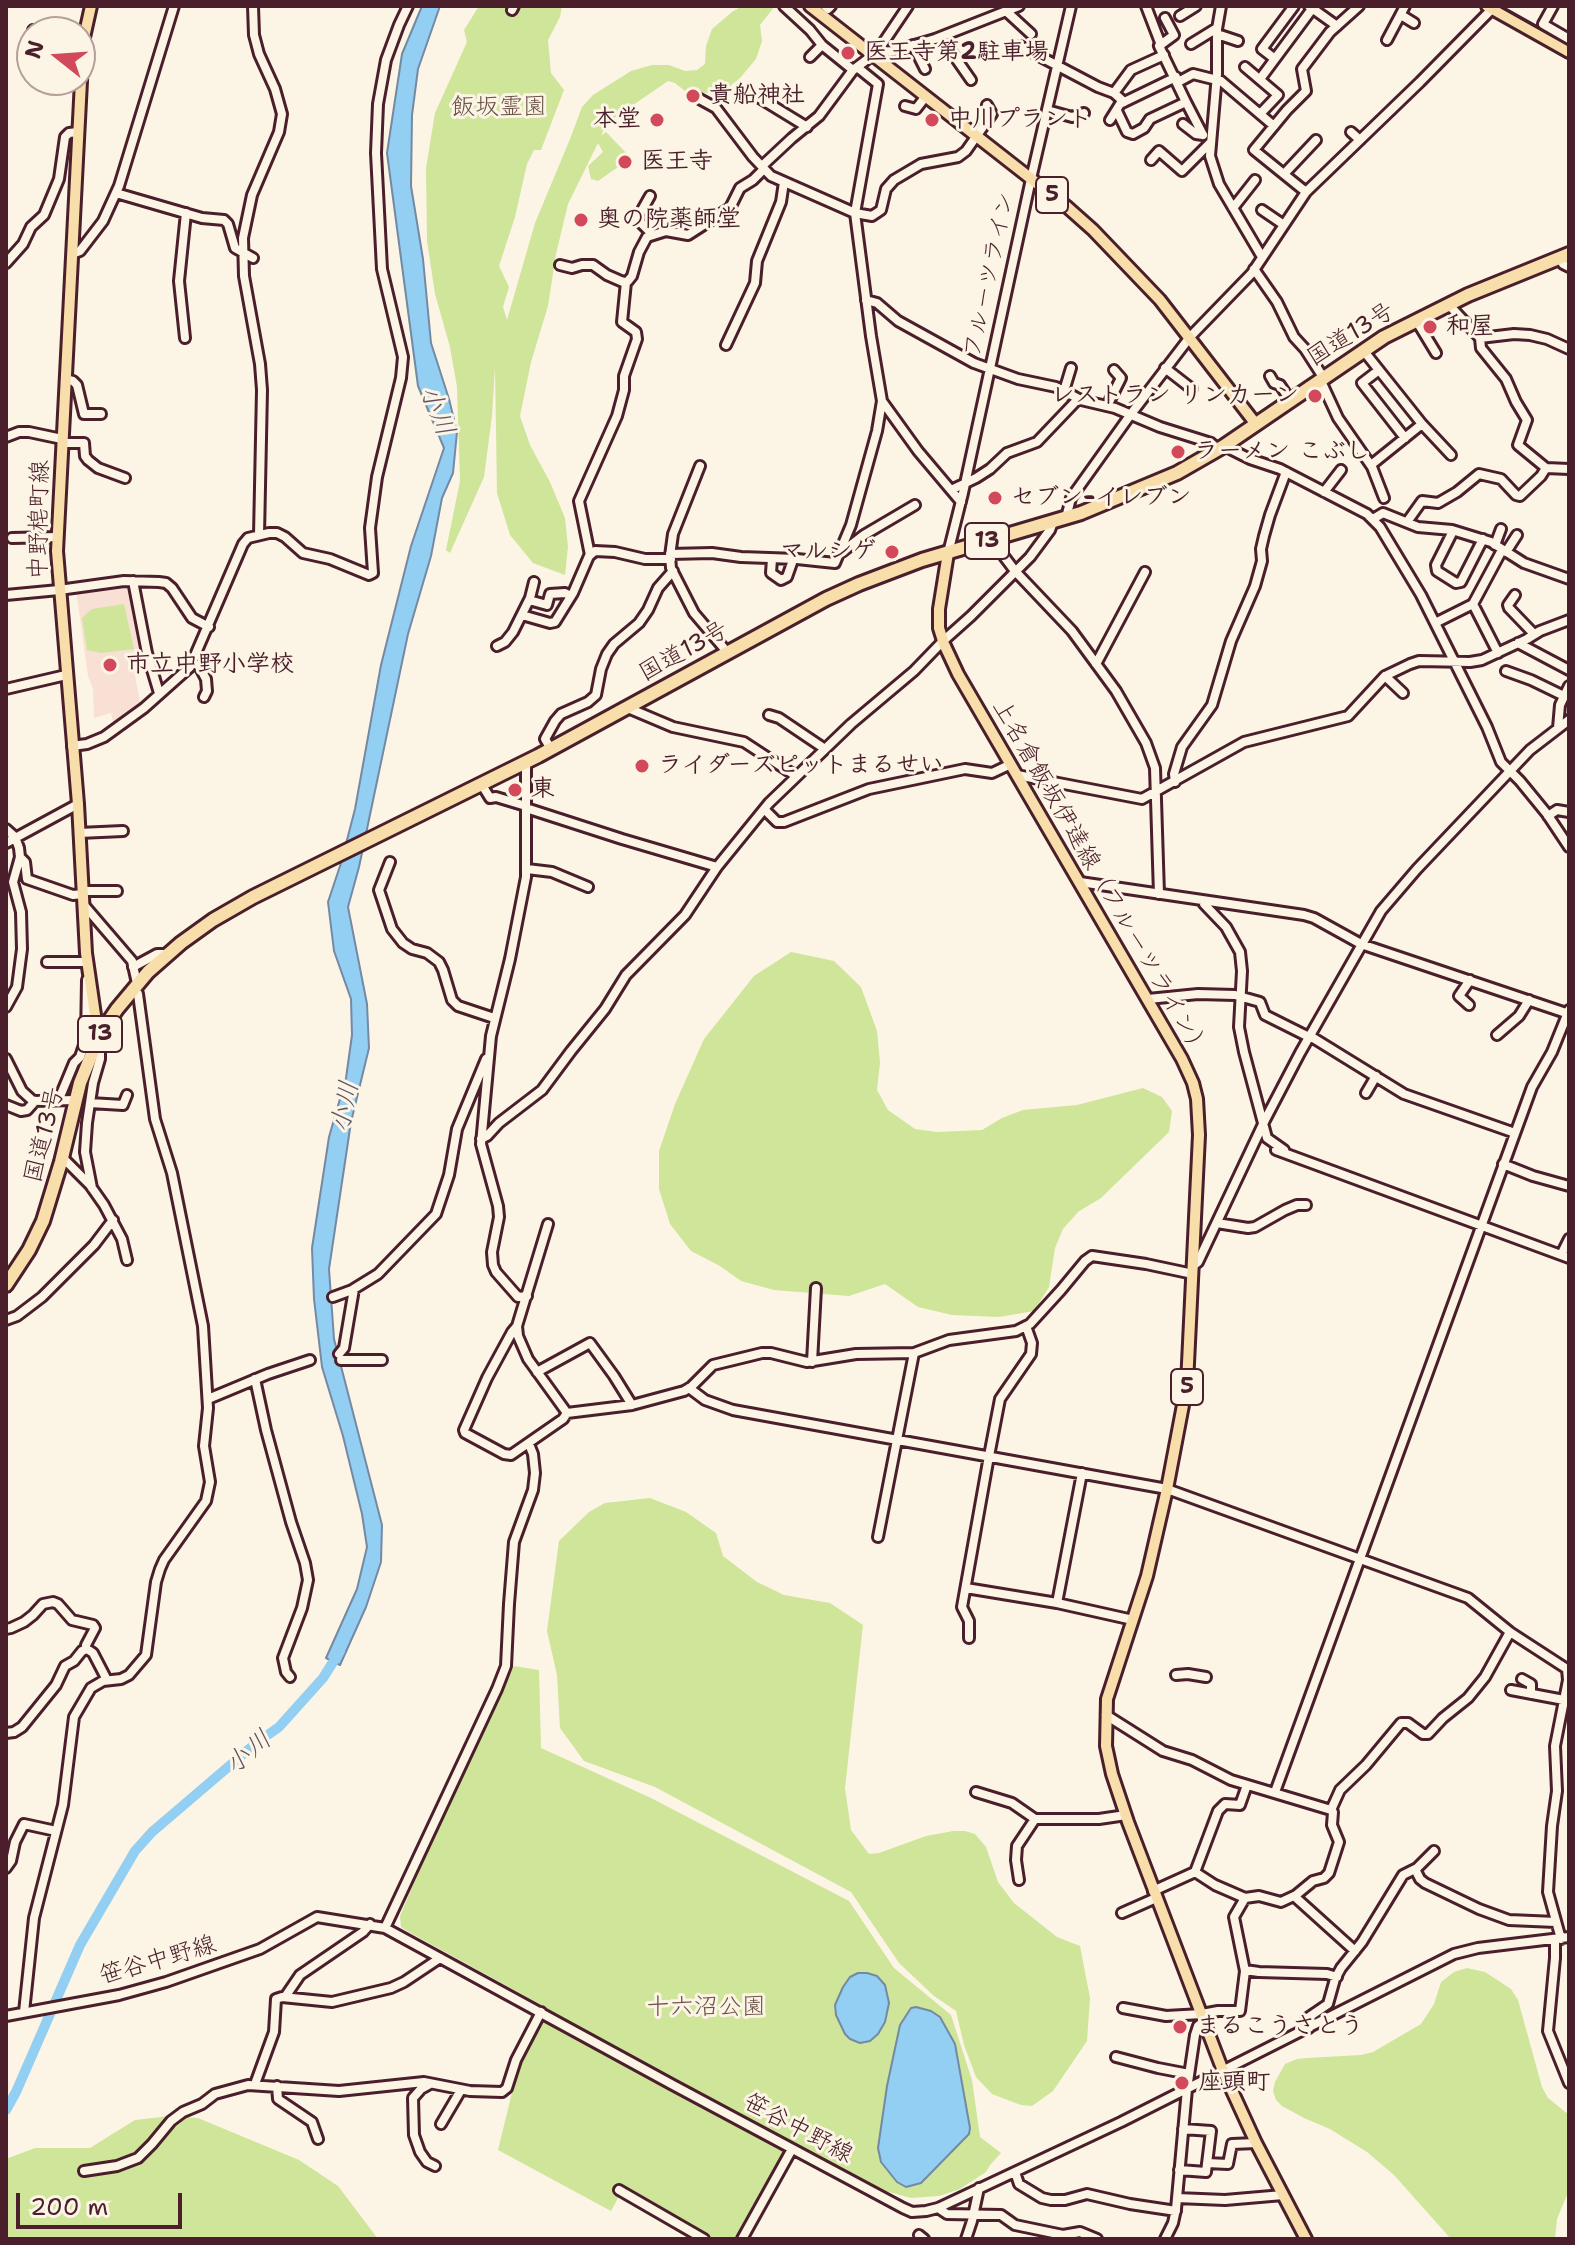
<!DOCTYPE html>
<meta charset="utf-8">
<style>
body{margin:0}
#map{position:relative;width:1575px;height:2245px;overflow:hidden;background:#fcf5e5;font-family:"Shantell Sans",sans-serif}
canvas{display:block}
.frame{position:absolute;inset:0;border:8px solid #4a1f2b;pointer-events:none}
.north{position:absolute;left:16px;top:16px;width:80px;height:80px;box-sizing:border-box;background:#fcf5e5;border:2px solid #b59f9b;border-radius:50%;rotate:287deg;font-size:22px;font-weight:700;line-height:32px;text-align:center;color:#4a1f2b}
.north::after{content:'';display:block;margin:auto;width:28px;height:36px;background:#d1495b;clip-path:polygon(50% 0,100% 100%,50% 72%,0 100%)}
.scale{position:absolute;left:16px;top:2193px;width:166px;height:36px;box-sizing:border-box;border:4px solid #4a1f2b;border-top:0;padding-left:10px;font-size:24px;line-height:28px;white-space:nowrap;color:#4a1f2b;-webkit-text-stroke:6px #fcf5e5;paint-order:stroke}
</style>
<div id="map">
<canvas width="1575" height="2245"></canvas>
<div class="frame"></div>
<div class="north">N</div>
<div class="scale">200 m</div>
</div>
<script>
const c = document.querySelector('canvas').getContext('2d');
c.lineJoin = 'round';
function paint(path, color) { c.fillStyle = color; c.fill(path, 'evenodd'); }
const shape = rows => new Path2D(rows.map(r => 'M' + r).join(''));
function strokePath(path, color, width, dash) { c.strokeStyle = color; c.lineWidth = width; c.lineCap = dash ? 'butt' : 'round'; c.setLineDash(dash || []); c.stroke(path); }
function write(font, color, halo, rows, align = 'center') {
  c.font = font + ' "Shantell Sans","Klee One",sans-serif'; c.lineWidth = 6; c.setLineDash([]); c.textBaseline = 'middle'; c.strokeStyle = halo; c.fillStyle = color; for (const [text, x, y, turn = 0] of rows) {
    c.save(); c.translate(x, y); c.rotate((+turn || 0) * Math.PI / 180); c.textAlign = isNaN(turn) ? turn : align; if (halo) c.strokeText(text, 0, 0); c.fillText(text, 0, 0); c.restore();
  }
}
const built = shape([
 [122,584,130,585,143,651,131,654,141,707,114,727,111,713,94,718,93,689,88,676,76,590]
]);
const green = shape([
 [479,6,562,6,560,17,548,40,551,73,564,90,541,150,534,150,527,164,515,217,499,266,509,287,503,307,507,320,535,223,570,139,582,107,593,95,631,71,652,65,669,65,685,71,697,70,705,64,706,46,712,29,732,12,742,6,775,6,760,25,762,41,756,59,740,78,720,94,685,91,675,83,668,81,607,123,601,136,606,132,631,158,598,181,591,179,588,166,603,152,598,143,568,204,556,254,548,306,531,362,520,416,530,445,550,482,565,518,568,547,565,575,533,563,510,535,497,493,495,367,492,416,484,477,450,553,446,550,460,481,457,387,450,347,435,294,427,241,426,168,435,113,467,42,464,30],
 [124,604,134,649,101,653,87,650,82,618,92,609],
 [791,952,834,961,861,987,877,1031,880,1063,877,1090,888,1110,915,1129,937,1132,982,1130,1002,1118,1023,1110,1077,1105,1143,1088,1162,1097,1172,1111,1169,1132,1101,1198,1078,1212,1063,1229,1055,1248,1049,1287,1034,1311,999,1317,952,1315,918,1307,885,1284,849,1296,774,1290,741,1281,720,1266,691,1251,670,1224,659,1189,659,1151,675,1104,704,1039,754,976],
 [650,1498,686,1512,716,1533,723,1556,757,1582,784,1595,830,1603,863,1625,845,1788,851,1830,869,1854,879,1853,926,1836,953,1831,965,1831,975,1834,986,1847,998,1882,1014,1903,1057,1937,1080,1946,1090,1998,1087,2041,1053,2091,1032,2106,1021,2105,992,2094,976,2077,964,2045,956,2011,934,1996,899,1963,851,1892,655,1787,584,1761,560,1728,557,1675,547,1631,559,1541,589,1512,605,1503],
 [514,1666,539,1670,541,1748,651,1798,849,1901,894,1968,951,2015,972,2080,980,2137,1001,2153,990,2165,986,2172,960,2189,939,2196,911,2198,882,2190,792,2143,738,2239,711,2239,623,2189,611,2211,498,2150,518,2068,547,2008,407,1931,401,1927,400,1916,427,1852],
 [1467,1968,1485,1972,1511,1989,1518,2000,1542,2087,1548,2098,1569,2115,1569,2190,1557,2219,1555,2239,1451,2239,1394,2175,1367,2152,1330,2129,1304,2118,1282,2106,1276,2100,1273,2091,1275,2082,1285,2064,1297,2059,1307,2058,1361,2055,1373,2052,1421,2024,1434,2004,1441,1982,1454,1972],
 [170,2116,198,2118,299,2160,338,2186,378,2239,6,2239,6,2159,35,2148,90,2148,135,2120]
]);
const water = shape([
 [422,6,440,6,418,69,412,115,411,186,423,259,431,343,449,399,457,432,453,473,442,498,431,556,408,634,359,867,348,907,367,1004,369,1048,351,1122,329,1269,334,1339,382,1525,381,1562,366,1607,340,1665,326,1658,357,1589,367,1547,362,1514,343,1436,322,1367,314,1299,312,1248,329,1137,346,1078,352,1035,351,999,334,951,328,902,341,863,355,809,381,665,411,546,444,448,418,386,387,153,402,54,422,6],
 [858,1973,867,1973,877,1976,885,1985,889,2003,885,2022,878,2034,870,2041,860,2043,850,2039,845,2034,836,2015,835,2005,843,1987,850,1977,858,1973],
 [916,2007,931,2011,940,2017,955,2044,970,2128,969,2134,921,2183,906,2187,897,2182,881,2162,878,2148,887,2086,900,2025,911,2008,916,2007]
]);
const river = shape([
 [6,2110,16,2092,80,1945,135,1851,152,1832,255,1744,279,1727,323,1678,340,1651]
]);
const minor = shape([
 [253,6,254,35,259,54,275,89,282,114,279,132,252,195,243,238,244,276,260,364,262,390,259,535],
 [784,6,810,30,822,45,853,70],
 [825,6,828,9,831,6],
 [1146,6,1161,45],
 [1221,6,1217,29,1217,74,1210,156,1219,184,1262,257],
 [1309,6,1337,26],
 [1553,6,1543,24,1569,39],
 [512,10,514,6],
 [1006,11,1031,34],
 [1401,15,1414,23],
 [1180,16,1196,6],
 [33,30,43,32],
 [1217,34,1238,41],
 [941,37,971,80],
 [1387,40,1405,6],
 [1191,44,1217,28],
 [913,45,925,69],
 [1020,46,1098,87,1114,93,1124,102],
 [877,52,894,51,935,39,1019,6],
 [810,57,822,45],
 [1275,59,1262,49,1294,6],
 [1245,67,1278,95,1260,114],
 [1260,79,1312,9],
 [1178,82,1193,74,1221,81,1274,126],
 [1114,93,1131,70,1164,55],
 [696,97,716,108,753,157,771,176,855,213,872,216,881,210,886,189,894,180,921,164,958,157,966,151,992,114,987,105],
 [758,97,807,127],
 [1186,102,1203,135],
 [905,106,916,109,926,96],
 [1047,110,1072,117,1084,113],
 [1117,111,1127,132,1133,134,1144,128,1150,119,1186,102,1159,46,1174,35,1165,18],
 [1110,120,1120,104,1176,77],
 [1183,124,1196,134,1203,135],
 [1351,132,1360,140],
 [1151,160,1159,151,1182,171,1211,142],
 [762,166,792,138,819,116,853,70,877,52,908,6],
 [1284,174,1316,140],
 [1306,192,1254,150,1287,110,1306,91,1302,69,1330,32,1359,6],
 [116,193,202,218,224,220,228,224,235,248,253,258],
 [650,196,637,219,652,234],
 [1233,208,1255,180],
 [1262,210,1284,225],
 [72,254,80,251,103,221,119,186,174,6],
 [1560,258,1563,264,1569,267],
 [6,263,23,244,31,227,44,215,59,179,65,137,69,133,78,132],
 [560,265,572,268,582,265,593,265,607,275,623,282,628,281,632,276,639,252,647,237,666,231,688,235,730,208,740,188,753,180,764,169],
 [1254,269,1277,302,1294,337,1305,349,1323,377],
 [866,300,877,303,898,321,974,363,1018,379,1056,387,1081,400,1115,408,1160,427,1211,443,1218,449],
 [1448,304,1480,338,1481,348,1506,379,1516,402,1527,420,1518,445,1546,468,1569,469],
 [1416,320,1436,353],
 [185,338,179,281,186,213],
 [1480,338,1514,334,1530,335,1547,339,1569,349],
 [726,345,755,283,757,261,781,202,784,182],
 [1363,350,1422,424,1451,455],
 [1165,368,1192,389],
 [1379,370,1362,383,1405,438],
 [1270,376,1274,383,1280,385,1290,400],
 [65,379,73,381,77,385,84,414,101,414],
 [1320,379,1338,418,1372,467,1384,498],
 [1064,391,1071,368],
 [882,401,918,451,961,502],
 [1107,406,1121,378,1114,370],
 [6,437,19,432,29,432,62,439],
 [62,443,84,443,85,456,88,460,98,468,125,478],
 [1224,446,1250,459,1280,469,1367,514,1380,527,1421,595,1487,727,1501,762,1520,781,1547,814,1569,847],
 [1371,465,1422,424],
 [700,466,673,534,670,556,671,568,694,613,728,653],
 [951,490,976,478,990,469,1007,453,1037,442,1078,399],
 [1324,492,1341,470],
 [1066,518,1071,498,1131,414,1190,337,1252,273,1306,192,1420,82,1489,12,1492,6],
 [1373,519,1383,513,1418,527,1452,530,1491,542,1524,563,1569,579],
 [1407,522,1422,501,1438,503,1457,492,1479,474,1501,479,1516,495,1520,496,1541,476,1546,468],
 [1453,531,1436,565,1437,571,1456,583,1461,582,1483,539],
 [12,538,58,537],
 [994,539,997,547,1015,571,1072,631,1116,691,1146,743,1155,768,1159,894],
 [1495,545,1501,529],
 [842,552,864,535,915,505],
 [1506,552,1517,535],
 [948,553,963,493,1031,179,1071,6],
 [670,554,712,553,741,557,797,559,835,563,851,525,877,431,882,401,871,336,855,213,878,84,857,67],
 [590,555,579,501,617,416,624,390,624,376,637,339,636,332,622,322,626,282],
 [772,559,771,573,781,580,787,577,793,560],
 [133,581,147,653,159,693],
 [6,595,59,590,124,581,159,582,166,583,172,588,192,618,209,627],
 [1515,595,1508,605,1509,608,1534,634],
 [529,600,547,605,550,594,565,593,571,596],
 [1473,604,1498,653],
 [522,615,550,623,555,622,573,593,589,556,595,551,615,552,645,559,671,559],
 [1435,623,1473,604,1502,550],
 [1518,643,1569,670],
 [497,646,505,642,513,632,530,598,534,582],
 [193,663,199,666,206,679,207,691,204,697],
 [1096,664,1145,572],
 [1506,671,1531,680,1564,696],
 [1385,676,1403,693],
 [6,689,66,675],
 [628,708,673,727,744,742,796,776],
 [769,715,779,718,825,749],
 [1558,728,1560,705,1569,686],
 [72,746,87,744,104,737,144,708,190,667,243,544,248,538,269,533,277,533,285,537,303,553,330,559,369,575,373,573,370,528,377,477,401,378,403,357,382,269,376,153,378,104,386,60,399,25,408,6],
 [551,749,545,739,555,721,561,714,588,702,596,695,601,669,607,654,614,644,639,623,648,610,658,588,673,571],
 [526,762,526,877,510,959,491,1036,481,1144,498,1206,499,1217,492,1252,493,1265,496,1272,518,1297,527,1296],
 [1017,775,1142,799,1244,742,1348,716,1385,676,1410,664,1419,661,1470,662,1482,660,1527,639,1540,631,1569,620],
 [1175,782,1174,774,1182,747,1212,705,1231,641,1255,586,1262,561,1261,549,1264,536,1270,515,1286,472],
 [482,785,490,798,496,797,526,806],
 [526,808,622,839,717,867],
 [764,809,777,822,784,822,869,789,965,769,992,773,1011,764],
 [1548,816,1557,810,1569,812],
 [6,829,15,837,19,848,20,857,13,882,21,912,22,949,17,987,6,1007],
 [79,833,123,831],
 [6,843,78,804],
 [20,857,25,862,27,879,73,895,83,894],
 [390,862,379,890,392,929,403,943,412,949,427,953,439,962,443,970,452,1000,458,1006,494,1018],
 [527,869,552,872,588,887],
 [1080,882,1304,915,1314,918,1361,944,1569,1014],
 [83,891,117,891],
 [1205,901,1204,904,1226,927,1240,952,1242,971,1239,1027,1244,1052,1267,1138,1284,1150],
 [84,905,132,961,136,979],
 [47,962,87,962],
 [133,967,157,954,168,954],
 [1148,999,1198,994,1235,995,1260,1002,1265,1015,1309,1037],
 [1469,1005,1459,996,1470,980],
 [1497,1035,1519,1016,1529,1000],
 [1310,1036,1404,1094,1515,1133],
 [6,1059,22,1091,33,1101,75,1100],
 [1366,1093,1376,1076],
 [59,1099,74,1063,80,1057,86,1039,87,980],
 [90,1103,123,1105,127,1095],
 [6,1105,21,1111,27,1110,35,1101],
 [481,1139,487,1136,499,1123,542,1090,571,1051,605,1009,626,975,685,915,717,867,769,803,851,724,914,671,943,641,971,616,1030,557,1050,530,1053,522],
 [1276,1150,1569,1258],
 [62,1157,90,1185,104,1205,122,1239,127,1260],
 [1503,1164,1533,1176,1569,1186],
 [92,1188,85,1152,87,1123,93,1083,100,1059,100,1051,95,1045],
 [1217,1223,1248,1228,1255,1227,1285,1210,1297,1205,1306,1205],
 [548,1224,517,1326,518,1336,528,1359,567,1413,632,1405,684,1391,691,1387,713,1365,762,1353,771,1353,807,1362,856,1354,914,1353,949,1340,1016,1331,1030,1324,1061,1290,1085,1261,1092,1256,1146,1264,1193,1274],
 [1561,1255,1569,1239],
 [1194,1265,1198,1262,1265,1120,1300,1053,1381,911,1417,869,1530,750,1569,720],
 [333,1297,352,1290,378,1274,436,1214,449,1175,457,1129,486,1059],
 [6,1320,17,1316,42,1297,94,1245,113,1220],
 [517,1326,512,1332,487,1378,464,1430,465,1433,504,1454,511,1455,563,1419,567,1413],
 [339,1354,344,1348,354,1289],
 [341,1360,382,1360],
 [812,1362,816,1288],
 [537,1372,590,1343,614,1376,632,1405],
 [255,1379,266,1430,291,1522,305,1563,308,1580,302,1608,283,1658,286,1672,290,1677],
 [689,1388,705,1400,733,1410,1167,1489,1468,1598,1510,1632,1567,1669,1568,1680,1555,1746,1557,1791,1552,1826,1548,1892,1561,1939],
 [208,1399,268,1374,310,1360],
 [878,1537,914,1353],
 [966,1588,1057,1603,1133,1620],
 [1057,1603,1082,1473],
 [6,1629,11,1628,24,1622,33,1615,43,1604,53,1602,58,1604,72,1620,93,1625,95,1628,86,1645,86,1649],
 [969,1638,969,1621,962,1607,989,1456,1000,1399,1031,1354,1032,1343,1026,1326],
 [1176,1675,1188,1674,1206,1677],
 [1522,1679,1531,1684,1531,1694],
 [1511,1690,1564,1700],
 [1106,1715,1163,1751,1192,1760,1231,1780,1331,1810,1340,1790,1366,1765,1401,1723,1408,1723,1423,1734,1428,1734,1443,1718,1468,1698,1485,1677,1510,1632],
 [6,1733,14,1732,22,1727,56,1685,65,1666,74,1661,82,1651,87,1649,93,1653,107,1680],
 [1247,1785,1240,1805,1225,1804,1218,1811,1195,1872,1215,1885,1245,1898,1259,1896,1281,1902,1296,1895,1313,1881,1324,1878,1329,1873,1339,1842,1332,1825,1333,1812,1331,1810],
 [976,1792,1012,1803,1035,1819],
 [1275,1792,1532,1087,1552,1052,1569,1010],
 [6,1868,11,1861,15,1842,24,1824,56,1831],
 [1415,1869,1420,1879,1425,1883,1479,1909,1509,1920,1556,1922],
 [1019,1880,1016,1860,1017,1846,1035,1819,1099,1819,1126,1815],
 [1153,1891,1195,1872],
 [1294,1896,1355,1951],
 [1122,1913,1156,1898],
 [385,1928,497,1689,506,1666,509,1604,514,1542,533,1490,535,1473,533,1454,529,1444],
 [1555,1939,1555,1958,1548,2031,1569,2083],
 [1245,1970,1259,1972,1327,1974,1337,1977],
 [285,1997,300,1975,363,1932,370,1924],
 [1123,2008,1166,2016,1202,2014,1218,2011,1240,2011,1245,1971,1234,1917,1245,1898],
 [24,2012,34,1918,63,1805,74,1717,91,1688,103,1681,121,1679,129,1675,146,1655,156,1582,160,1569,164,1560,206,1501,210,1482,204,1446,208,1408,203,1326,172,1173,155,1119,138,994],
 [6,2016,119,1995,166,1982,260,1949,317,1917,385,1928,673,2085,903,2208,912,2212,926,2211,938,2208,1121,2122,1454,1954,1478,1948,1569,1937],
 [1309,2028,1306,2019,1328,2004,1335,1979,1341,1968,1362,1942,1403,1875,1417,1868,1434,1851],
 [1116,2057,1158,2068,1189,2074],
 [255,2084,274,2032,276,1999,282,1997,332,2002,391,1988,404,1982,440,1958],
 [430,2084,421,2089,413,2098,414,2135,420,2152,427,2162,435,2166],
 [277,2086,278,2099,312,2122,318,2139],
 [441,2124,461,2090],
 [1207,2163,1228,2164,1232,2144,1256,2143],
 [1179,2170,1206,2172,1211,2131,1183,2129],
 [84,2171,117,2166,138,2158,152,2144,171,2121,183,2112,202,2104,215,2094,248,2085,339,2091,424,2082,470,2091,502,2092,507,2088,516,2060,541,2012],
 [1015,2172,1019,2184,1042,2198,1051,2200,1065,2200,1087,2194,1130,2204,1176,2211],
 [619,2190,704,2239],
 [1177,2198,1225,2200,1283,2195],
 [938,2208,947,2214,1001,2215,1015,2225,1063,2235,1080,2232,1097,2239],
 [919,2235,924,2239],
 [742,2239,792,2149],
 [966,2239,972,2221,979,2188],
 [1165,2239,1173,2223,1176,2209,1187,2089,1195,2035,1198,2026,1204,2021]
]);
const major = shape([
 [91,6,83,42,57,551,78,804,86,953,96,1022,100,1034],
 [810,6,1066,206,1093,230,1160,300,1255,423],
 [1487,6,1569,52],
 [948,553,939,609,939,628,944,644,958,674,1182,1059,1193,1083,1197,1099,1199,1135,1187,1384,1167,1489,1147,1576,1107,1699,1106,1746,1112,1774,1128,1822,1223,2071,1256,2143,1306,2239]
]);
const highway = shape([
 [6,1285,29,1250,43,1221,61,1162,80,1083,100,1034,117,1009,148,972,181,943,213,920,253,897,538,756,826,599,859,584,922,560,1081,513,1177,473,1224,446,1384,337,1468,295,1569,254]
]);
const rail = shape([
 [1498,6,1569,46]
]);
const markers = [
 [848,53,8,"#d1495b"],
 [693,96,8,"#d1495b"],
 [657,120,8,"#d1495b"],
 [932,120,8,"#d1495b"],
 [625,162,8,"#d1495b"],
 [581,220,8,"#d1495b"],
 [1430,327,8,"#d1495b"],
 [1315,396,8,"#d1495b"],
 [1178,452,8,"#d1495b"],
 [995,498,8,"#d1495b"],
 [892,552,8,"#d1495b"],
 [110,665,8,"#d1495b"],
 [642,766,8,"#d1495b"],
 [515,790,8,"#d1495b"],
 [1180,2027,8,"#d1495b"],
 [1182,2083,8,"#d1495b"]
];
const shields = [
 [1052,195,32],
 [987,541,44],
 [100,1034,44],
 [1187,1387,32]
];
const shieldNames = [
 ["5",1052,195],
 ["13",987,541],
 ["13",100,1034],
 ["5",1187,1387]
];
const poiNames = [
 ["医王寺第2駐車場",864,53],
 ["貴船神社",709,96],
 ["本堂",641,120,"right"],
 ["中川プラント",948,120],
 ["医王寺",641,162],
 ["奥の院薬師堂",597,220],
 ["和屋",1446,327],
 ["レストラン リンカーン",1299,396,"right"],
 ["ラーメン こぶし",1194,452],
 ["セブン-イレブン",1011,498],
 ["マルシゲ",876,552,"right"],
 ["市立中野小学校",126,665],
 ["ライダーズピットまるせい",658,766],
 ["東",531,790],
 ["まるこうさとう",1196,2027],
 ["座頭町",1198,2083]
];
const parkNames = [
 ["飯坂霊園",499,108],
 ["十六沼公園",706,2008]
];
const streetNames = [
 ["フルーツライン",990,275,-78],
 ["国道13号",1351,335,-32],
 ["中野梍町線",40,520,-89],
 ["国道13号",684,652,-29],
 ["上名倉飯坂伊達線（フルーツライン）",1100,879,60],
 ["国道13号",45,1135,-76],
 ["笹谷中野線",158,1961,-16],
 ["笹谷中野線",798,2129,28]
];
const waterNames = [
 ["小川",436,411,68],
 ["小川",346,1107,-79],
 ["小川",249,1753,-41]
];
paint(built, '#f8e1d4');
paint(green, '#cee59a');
paint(water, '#92cff3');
strokePath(water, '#7589a3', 2);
strokePath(river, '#92cff3', 10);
strokePath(minor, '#4a1f2b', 14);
strokePath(major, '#4a1f2b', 16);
strokePath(highway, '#4a1f2b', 18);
strokePath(minor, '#fcf5e5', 8);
strokePath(major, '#f8deab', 10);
strokePath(highway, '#f8deab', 12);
strokePath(rail, '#4a1f2b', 2);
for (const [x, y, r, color] of markers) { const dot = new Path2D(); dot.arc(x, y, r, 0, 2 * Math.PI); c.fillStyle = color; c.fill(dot); strokePath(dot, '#fcf5e5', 3); }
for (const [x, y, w] of shields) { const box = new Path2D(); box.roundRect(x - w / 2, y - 18, w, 36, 6); c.fillStyle = '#fcf5e5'; c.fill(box); strokePath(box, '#4a1f2b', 2); }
write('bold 22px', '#4a1f2b', null, shieldNames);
write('bold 24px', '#4a1f2b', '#fcf5e5', poiNames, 'left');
write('24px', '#6b5047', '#fcf5e5', parkNames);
write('24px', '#4a1f2b', '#fcf5e5', streetNames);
write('italic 26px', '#605467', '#fcf5e5', waterNames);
</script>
